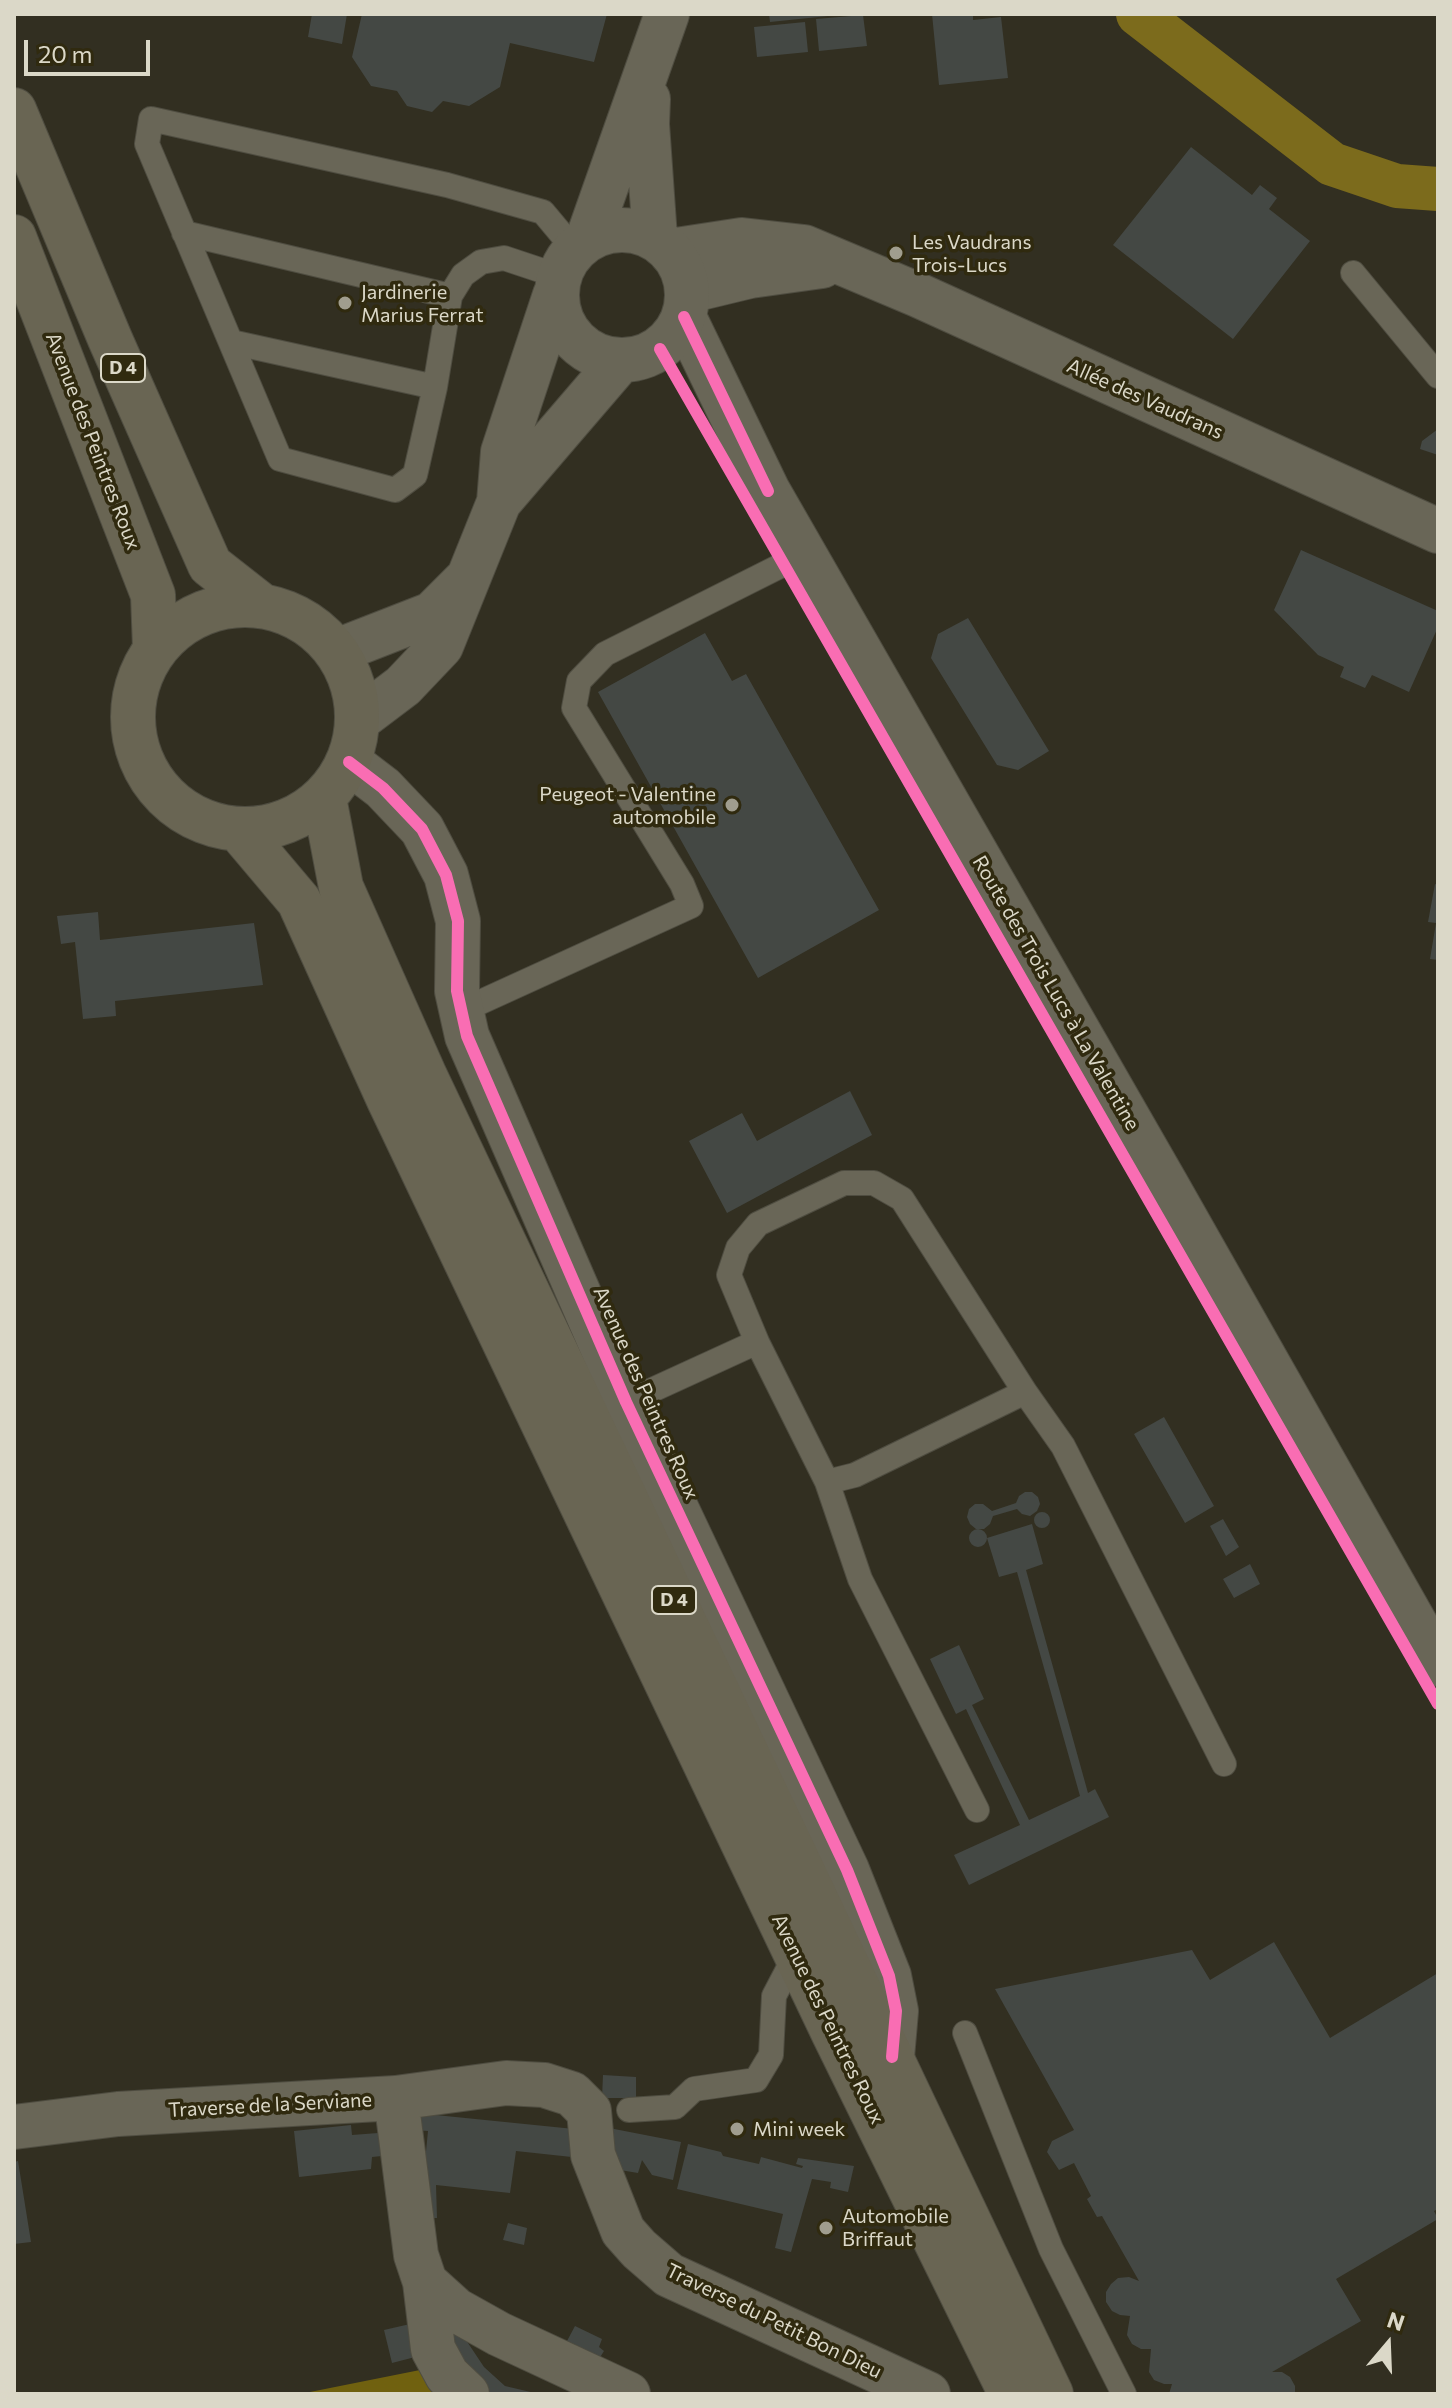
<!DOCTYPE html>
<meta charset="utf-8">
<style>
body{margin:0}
#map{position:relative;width:1452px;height:2408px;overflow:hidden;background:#322f21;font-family:Commissioner,sans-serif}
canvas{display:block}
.frame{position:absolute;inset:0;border:16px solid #dbd8c8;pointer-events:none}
.north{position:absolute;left:1348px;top:2304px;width:80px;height:80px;-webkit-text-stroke:6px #302a0f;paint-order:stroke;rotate:19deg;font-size:22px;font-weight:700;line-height:32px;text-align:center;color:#dbd8c8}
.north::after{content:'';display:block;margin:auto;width:28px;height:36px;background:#dbd8c8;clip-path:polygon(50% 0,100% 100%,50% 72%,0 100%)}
.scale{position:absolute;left:24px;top:40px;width:126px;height:36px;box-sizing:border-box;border:4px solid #dbd8c8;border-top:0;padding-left:10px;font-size:24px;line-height:28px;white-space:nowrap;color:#dbd8c8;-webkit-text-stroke:6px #302a0f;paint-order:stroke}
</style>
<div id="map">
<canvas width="1452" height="2408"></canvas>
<div class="frame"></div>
<div class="north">N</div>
<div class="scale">20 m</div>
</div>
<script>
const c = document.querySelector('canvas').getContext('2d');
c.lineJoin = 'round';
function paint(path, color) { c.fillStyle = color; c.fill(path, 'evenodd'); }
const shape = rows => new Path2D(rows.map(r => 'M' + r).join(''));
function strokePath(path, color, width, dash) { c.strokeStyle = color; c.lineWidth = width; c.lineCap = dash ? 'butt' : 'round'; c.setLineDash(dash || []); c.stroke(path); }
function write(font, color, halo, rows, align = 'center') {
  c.font = font + ' Commissioner,sans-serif'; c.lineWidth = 7; c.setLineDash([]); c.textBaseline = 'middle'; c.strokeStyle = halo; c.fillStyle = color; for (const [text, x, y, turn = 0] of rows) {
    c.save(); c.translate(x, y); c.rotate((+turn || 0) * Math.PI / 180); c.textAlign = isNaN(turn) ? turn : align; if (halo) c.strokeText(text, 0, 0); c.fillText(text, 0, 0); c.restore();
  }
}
const forest = shape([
 [430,2368,443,2394,300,2394]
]);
const canal = shape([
 [1138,14,1332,164,1397,186,1438,189]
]);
const building = shape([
 [312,14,347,14,342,44,308,37],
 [362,14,607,14,594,62,510,43,500,87,469,106,443,101,432,112,407,106,397,91,371,86,352,57],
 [769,14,828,14,828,16,770,22],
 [932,14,973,14,973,20,1001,17,1008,78,939,85],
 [863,15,867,46,819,51,816,19],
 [805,22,808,52,757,57,754,27],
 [1191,147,1252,195,1260,185,1277,198,1269,209,1310,241,1233,339,1113,245],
 [1438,429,1438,455,1420,449,1422,441],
 [1301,550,1438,611,1438,627,1409,692,1372,675,1365,688,1340,677,1344,667,1318,655,1274,610],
 [968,618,1049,751,1018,770,997,765,931,658,938,634],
 [705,633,732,681,746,674,879,910,758,978,598,692],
 [1435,884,1438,885,1438,960,1430,959,1436,923,1428,922],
 [98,912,100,940,254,923,263,985,115,1001,116,1016,83,1019,75,942,61,944,57,916],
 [850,1091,872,1135,727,1213,689,1141,742,1113,757,1141],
 [1164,1417,1214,1506,1185,1523,1134,1434],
 [1025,1492,1032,1492,1038,1497,1040,1504,1037,1511,1030,1516,1022,1514,1017,1509,993,1516,990,1524,984,1529,976,1529,970,1524,967,1517,969,1509,975,1504,983,1504,992,1511,1016,1503,1019,1496],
 '1034 1520a8 8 0 1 1 16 0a8 8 0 1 1-16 0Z',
 [1223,1519,1239,1547,1226,1556,1210,1526],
 [1032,1524,1043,1564,1026,1570,1088,1793,1095,1789,1109,1817,969,1885,954,1855,1020,1825,966,1709,956,1714,930,1659,959,1645,984,1699,972,1705,1029,1820,1080,1796,1017,1572,999,1577,987,1538],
 '969 1538a9 9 0 1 1 18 0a9 9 0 1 1-18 0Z',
 [1250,1564,1260,1584,1234,1598,1223,1579],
 [1274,1942,1330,2038,1438,1973,1438,2209,1434,2211,1438,2219,1336,2279,1361,2321,1272,2372,1282,2372,1290,2377,1295,2386,1295,2394,1169,2394,1172,2384,1164,2384,1154,2380,1149,2372,1151,2349,1141,2349,1132,2344,1127,2335,1130,2316,1120,2315,1112,2311,1106,2302,1106,2292,1111,2284,1118,2278,1129,2277,1139,2281,1102,2216,1097,2217,1087,2199,1091,2196,1074,2163,1059,2170,1047,2152,1052,2141,1074,2130,995,1989,1192,1950,1210,1980],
 [603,2075,636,2077,636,2098,602,2098],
 [416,2113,584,2130,581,2158,516,2151,510,2193,436,2185,437,2218,425,2218,423,2182,428,2131,413,2130],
 [351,2125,352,2135,378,2133,382,2156,372,2157,371,2169,299,2177,294,2131],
 [604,2127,681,2142,673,2180,652,2175,642,2160,638,2173,614,2169],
 [688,2144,721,2152,723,2156,759,2164,761,2157,802,2168,803,2166,796,2164,798,2158,854,2166,848,2192,830,2188,831,2182,812,2179,791,2252,775,2248,783,2214,677,2189],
 [18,2161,31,2242,14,2244,14,2162],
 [508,2223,527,2228,524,2245,503,2240],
 [450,2316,484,2367,505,2386,539,2394,477,2394,446,2345],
 [410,2324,419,2356,392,2363,384,2330],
 [575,2326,602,2339,599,2347,604,2351,599,2359,567,2341]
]);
const service = shape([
 [184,233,450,296],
 [1353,273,1438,376],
 [558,276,504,258,481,262,463,275,450,296,435,387,415,475,395,490,280,459,147,144,151,119,447,185,543,212,574,249],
 [231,342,435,387],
 [461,1011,691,906,682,884,574,708,579,681,605,654,804,554],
 [1025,1392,1063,1446,1224,1764],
 [626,1402,757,1342,729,1275,738,1248,758,1224,844,1183,874,1183,902,1199,1025,1392,855,1475,827,1482,757,1342],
 [827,1482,860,1579,977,1810],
 [965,2033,1051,2249,1124,2394],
 [629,2110,675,2107,694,2089,756,2080,771,2055,774,1996,796,1954]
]);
const minor = shape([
 [670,251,742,240,804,247,918,295,1438,531],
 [688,291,750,276,822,266],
 [684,317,768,491,1167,1186,1438,1664],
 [349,762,383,788,422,829,446,875,458,921,457,991,467,1036,626,1402,847,1870,889,1976,896,2011,892,2057],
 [396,2098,506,2083,544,2085,572,2094,589,2111,593,2155,623,2231,639,2249,669,2275,928,2394],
 [14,2127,118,2114,396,2098,416,2255,425,2282,456,2310,499,2334,628,2394],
 [425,2282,433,2349,447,2375,467,2394]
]);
const tertiary = shape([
 [648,99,647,124,655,238],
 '557 295a65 65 0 1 1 130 0a65 65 0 1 1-130 0Z',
 [588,238,667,14],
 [499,502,620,361],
 [337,651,432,614,465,581],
 [358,720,403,686,441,646,499,502,503,452,555,295]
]);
const primary = shape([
 [14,110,110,339,210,565,261,605],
 [14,237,153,595,155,648],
 '133 717a112 112 0 1 1 224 0a112 112 0 1 1-224 0Z',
 [324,798,341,887,424,1074,1051,2394],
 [239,830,299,901,389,1100,834,2034,1011,2394]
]);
const cycleway = shape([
 [684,317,768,491],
 [660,349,1438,1704],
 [349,762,383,788,422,829,446,875,458,921,457,991,467,1036,626,1402,847,1870,889,1976,896,2011,892,2057]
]);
const markers = [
 [896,253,8,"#a09d8e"],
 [345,303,8,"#a09d8e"],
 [732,805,8,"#a09d8e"],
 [737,2129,8,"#a09d8e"],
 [826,2228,8,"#a09d8e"]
];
const shields = [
 [123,368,44],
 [674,1600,44]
];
const shieldNames = [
 ["D 4",123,368],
 ["D 4",674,1600]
];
const poiNames = [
 ["Les Vaudrans",912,242],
 ["Trois-Lucs",912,265],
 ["Jardinerie",361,292],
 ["Marius Ferrat",361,315],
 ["Peugeot - Valentine",716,794,"right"],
 ["automobile",716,817,"right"],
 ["Mini week",753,2129],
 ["Automobile",842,2216],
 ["Briffaut",842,2239]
];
const streetNames = [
 ["Allée des Vaudrans",1145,399,24],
 ["Avenue des Peintres Roux",93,441,69],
 ["Route des Trois Lucs à La Valentine",1056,993,60],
 ["Avenue des Peintres Roux",646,1393,66],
 ["Avenue des Peintres Roux",828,2019,64],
 ["Traverse de la Serviane",270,2105,-3],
 ["Traverse du Petit Bon Dieu",774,2321,26]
];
paint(forest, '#70610f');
strokePath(canal, '#7c6b1c', 44);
paint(building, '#444844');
strokePath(service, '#4f4d41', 26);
strokePath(minor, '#4f4d41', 46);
strokePath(tertiary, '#4f4d41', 46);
strokePath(primary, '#4f4d41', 46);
strokePath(service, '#696657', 24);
strokePath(minor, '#696657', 44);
strokePath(tertiary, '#696657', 44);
strokePath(primary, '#696553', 44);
strokePath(cycleway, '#f96db3', 12);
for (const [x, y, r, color] of markers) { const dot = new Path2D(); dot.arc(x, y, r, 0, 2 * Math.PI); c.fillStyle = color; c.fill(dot); strokePath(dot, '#302a0f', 3); }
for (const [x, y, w] of shields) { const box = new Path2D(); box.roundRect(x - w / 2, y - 14, w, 28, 6); c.fillStyle = '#302a0f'; c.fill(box); strokePath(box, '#dbd8c8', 2); }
write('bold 18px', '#dbd8c8', null, shieldNames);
write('20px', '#dbd8c8', '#302a0f', poiNames, 'left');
write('20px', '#dbd8c8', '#302a0f', streetNames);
</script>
